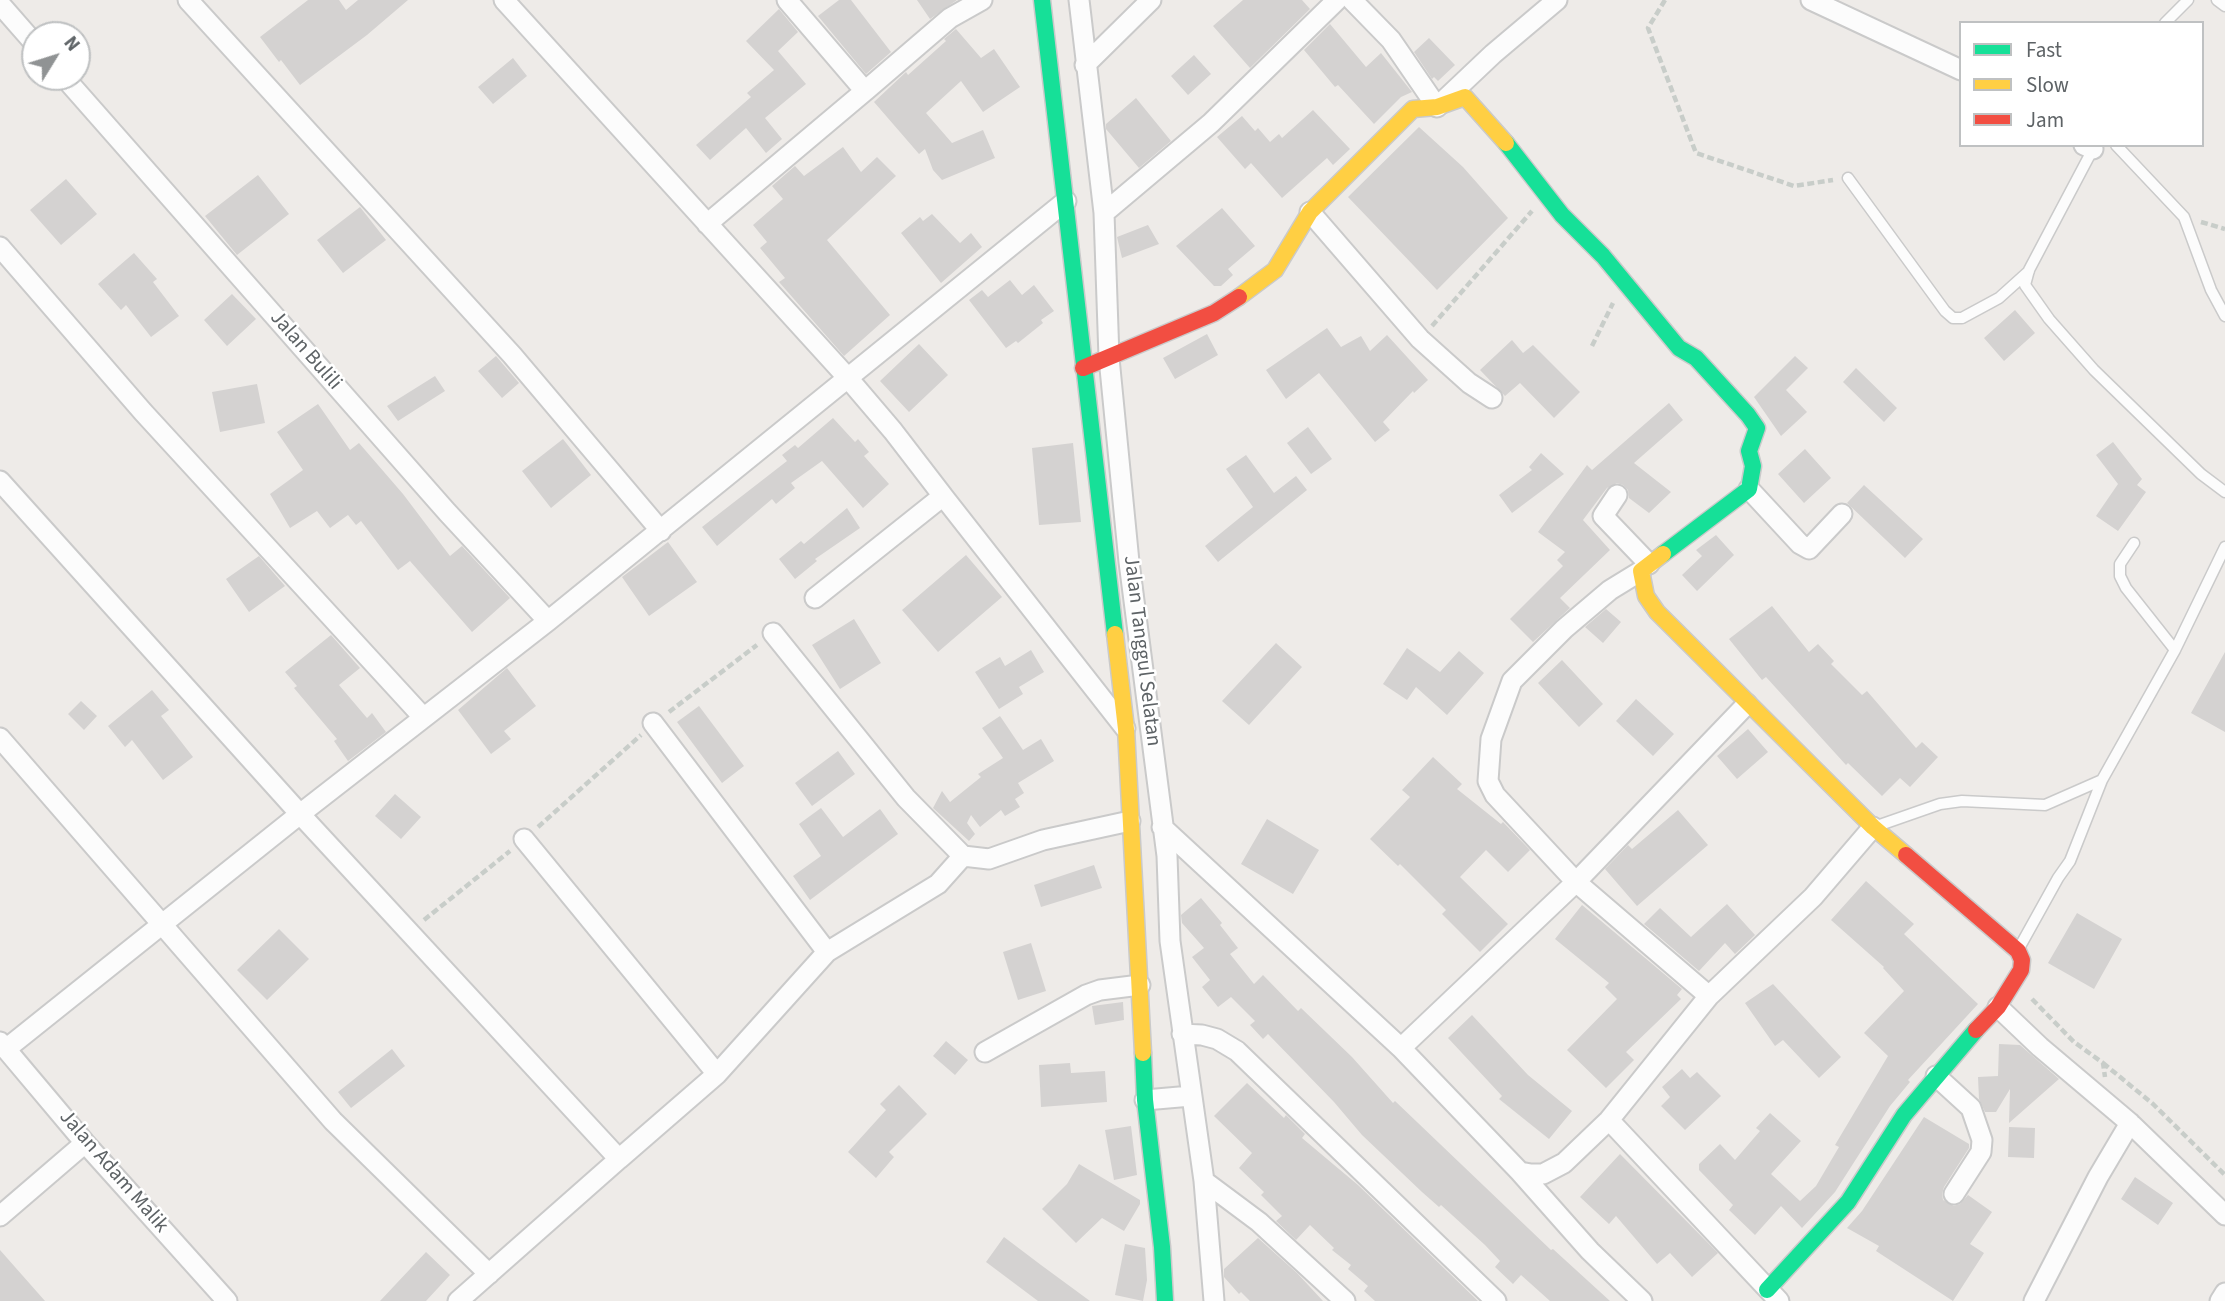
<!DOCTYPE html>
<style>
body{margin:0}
#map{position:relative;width:2225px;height:1301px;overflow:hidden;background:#eeebe8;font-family:"Source Sans 3",sans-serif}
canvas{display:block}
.legend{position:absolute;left:1959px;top:21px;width:245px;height:126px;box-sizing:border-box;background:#fff;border:2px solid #bfc1c2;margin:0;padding:9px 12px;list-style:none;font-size:21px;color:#5e6366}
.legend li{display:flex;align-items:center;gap:14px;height:35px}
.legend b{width:35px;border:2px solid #bfc1c2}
.north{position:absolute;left:21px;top:21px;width:70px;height:70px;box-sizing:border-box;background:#fff;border:2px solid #bfc1c2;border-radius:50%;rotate:52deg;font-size:19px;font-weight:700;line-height:28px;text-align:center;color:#5e6366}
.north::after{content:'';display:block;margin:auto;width:24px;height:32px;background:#909394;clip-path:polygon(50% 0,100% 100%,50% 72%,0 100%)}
</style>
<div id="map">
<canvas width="2225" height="1301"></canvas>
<ul class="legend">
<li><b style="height:9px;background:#16e098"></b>Fast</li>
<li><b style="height:9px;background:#ffcf43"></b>Slow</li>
<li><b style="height:9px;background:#f24e42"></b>Jam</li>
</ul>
<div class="north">N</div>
</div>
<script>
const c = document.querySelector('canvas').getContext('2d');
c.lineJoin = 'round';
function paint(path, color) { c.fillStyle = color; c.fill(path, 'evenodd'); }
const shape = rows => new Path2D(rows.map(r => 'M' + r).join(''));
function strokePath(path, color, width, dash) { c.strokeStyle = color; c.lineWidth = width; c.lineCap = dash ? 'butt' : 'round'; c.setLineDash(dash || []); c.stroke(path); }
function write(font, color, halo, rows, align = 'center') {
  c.font = font + ' "Source Sans 3",sans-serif'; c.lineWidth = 5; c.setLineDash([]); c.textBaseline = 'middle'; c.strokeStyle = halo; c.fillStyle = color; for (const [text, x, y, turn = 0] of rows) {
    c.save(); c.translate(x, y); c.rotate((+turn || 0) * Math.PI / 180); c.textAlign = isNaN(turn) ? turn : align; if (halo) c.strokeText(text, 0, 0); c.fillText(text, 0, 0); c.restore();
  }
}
const building = shape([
 [308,0,339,0,346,10,358,0,408,0,367,35,300,85,281,60,279,62,260,37],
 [839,0,851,0,891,52,866,74,818,16],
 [917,0,957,0,930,19],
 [1243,0,1302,0,1310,9,1250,68,1213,26],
 [779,9,798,32,778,51,806,84,765,118,782,139,766,153,746,128,710,160,696,145,751,97,747,93,774,70,746,41],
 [1330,24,1366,67,1381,53,1412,92,1401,97,1374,124,1338,85,1335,87,1304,50],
 [956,29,981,58,994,49,1020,87,983,112,961,81,926,113,952,143,983,130,995,158,942,180,933,170,925,149,919,154,874,102,906,72,908,75,946,41,944,39],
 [1429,38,1455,65,1438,81,1434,77,1432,79,1414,52],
 [1194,55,1211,74,1188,95,1171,76],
 [513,58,527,76,493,104,478,87],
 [1136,98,1171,141,1139,168,1106,129,1106,124],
 [1313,110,1350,149,1333,165,1327,158,1282,198,1251,163,1245,169,1217,137,1242,116,1255,131,1258,128,1270,142,1279,134,1282,138],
 [1419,127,1463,167,1508,218,1437,290,1348,197],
 [843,147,861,172,877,157,896,176,827,240,890,315,844,356,779,282,785,278,760,248,767,242,753,225,783,199,772,186,795,166,804,176],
 [258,175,289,214,237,255,205,216],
 [66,179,97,214,61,245,30,210],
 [360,207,386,240,343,273,317,240],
 [1222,208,1255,246,1228,269,1233,275,1221,286,1214,286,1176,246],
 [932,214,960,243,971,233,982,247,941,283,901,233,920,217,923,221],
 [1148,225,1159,244,1122,258,1117,237],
 [134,253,157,279,153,282,179,316,151,337,126,305,121,310,98,284],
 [1010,280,1022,295,1034,285,1054,311,1041,320,1043,323,1018,343,1016,341,1006,348,969,300,982,290,988,297],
 [232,294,256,319,227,346,204,320],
 [2015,310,2035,333,2004,361,1984,338],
 [1327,328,1341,347,1361,336,1370,351,1387,335,1428,380,1414,393,1413,391,1383,422,1390,430,1375,442,1319,373,1286,399,1266,370],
 [1207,334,1218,355,1175,379,1163,358],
 [1512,340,1523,353,1533,345,1580,392,1554,418,1520,383,1505,396,1480,370],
 [919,344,948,375,909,412,880,381],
 [496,356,519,383,502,398,478,371],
 [1795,356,1808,368,1786,390,1807,412,1781,436,1754,397],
 [1856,368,1897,408,1884,422,1843,382],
 [435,376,445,391,398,421,387,406],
 [257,384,265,423,220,432,212,392],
 [1669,403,1683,420,1634,463,1671,492,1649,513,1629,498,1628,490,1623,485,1617,483,1607,488,1583,520,1610,550,1560,598,1570,608,1533,642,1510,619,1563,566,1557,560,1565,552,1538,532,1587,465,1592,470],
 [318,404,350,450,359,443,403,494,450,556,462,546,510,598,472,632,410,561,398,570,361,521,356,525,348,515,330,528,317,511,290,528,270,494,303,470,277,432],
 [833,418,855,442,858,439,869,452,864,456,889,484,863,508,822,461,791,483,795,488,776,504,772,499,717,546,702,527,787,461,782,455,795,445,798,448],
 [1308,427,1332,459,1311,474,1287,443],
 [563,439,591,475,551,508,522,471],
 [2113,442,2142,479,2137,485,2146,492,2118,531,2096,516,2118,484,2096,455],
 [1073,443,1081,522,1039,525,1032,448],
 [1805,449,1831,478,1804,503,1778,474],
 [1541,453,1564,474,1512,513,1499,495,1532,470,1529,467],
 [1246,455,1274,493,1296,476,1307,490,1218,562,1205,546,1253,507,1226,469],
 [1864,485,1923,539,1905,558,1847,503],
 [847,508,860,528,815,559,817,561,795,579,779,559,801,541,804,544],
 [1716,535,1734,555,1697,591,1682,575,1702,556,1696,550],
 [668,542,697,582,649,616,622,577],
 [966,555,1002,597,938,652,902,610],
 [259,556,285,586,249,612,226,579],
 [1772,606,1809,652,1818,644,1834,661,1831,664,1862,695,1867,691,1916,748,1922,742,1938,757,1910,787,1900,778,1882,796,1848,763,1846,765,1766,677,1762,680,1729,639],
 [1606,609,1621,622,1603,643,1585,627],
 [854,619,881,663,840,689,812,645],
 [331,635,360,668,339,685,367,718,372,713,386,732,348,761,334,741,337,739,294,688,297,686,285,672],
 [1276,643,1302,667,1249,725,1222,701],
 [1407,648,1440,672,1459,651,1484,673,1447,715,1416,687,1407,700,1383,684],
 [1031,650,1044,672,1019,687,1023,694,999,709,975,672,1000,657,1005,666],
 [2225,652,2225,732,2191,713],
 [1562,660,1603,704,1579,727,1538,683],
 [507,668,536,706,504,731,511,739,491,754,458,710],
 [152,690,169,710,161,716,193,757,163,780,132,740,125,747,108,726],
 [1636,699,1674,734,1653,756,1616,721],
 [81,701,97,716,84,730,68,714],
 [699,706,744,766,722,783,677,722],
 [1000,716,1023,750,1041,739,1054,761,1018,783,1024,793,1015,799,1020,807,1005,816,1001,810,980,827,971,815,967,823,975,834,969,841,933,808,942,791,950,802,981,777,978,774,1003,758,982,728],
 [1748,729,1768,752,1737,779,1717,756],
 [838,751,855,774,812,806,795,783],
 [1433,757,1462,784,1457,789,1501,824,1503,822,1530,850,1508,872,1486,850,1460,877,1508,924,1480,952,1442,914,1446,910,1400,864,1398,866,1370,839,1410,797,1402,790],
 [395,794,421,817,401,839,375,816],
 [821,808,843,837,880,809,898,834,810,900,793,876,821,856,799,824],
 [1678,810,1708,845,1637,906,1605,869,1628,845,1632,849],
 [1267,819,1319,850,1293,894,1241,864],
 [1094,865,1102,888,1041,907,1034,885],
 [1866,881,1914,924,1904,934,1978,1004,1908,1080,1910,1082,1890,1106,1835,1192,1802,1228,1781,1206,1755,1235,1729,1210,1733,1205,1699,1170,1699,1164,1720,1144,1735,1160,1760,1131,1756,1128,1770,1113,1801,1141,1771,1174,1800,1201,1816,1186,1839,1147,1835,1145,1888,1056,1864,1033,1904,991,1883,968,1884,967,1831,920],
 [1201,898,1222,923,1220,925,1238,948,1230,954,1254,984,1263,975,1298,1011,1301,1008,1352,1057,1393,1103,1395,1101,1551,1250,1553,1249,1610,1301,1550,1301,1521,1275,1513,1284,1495,1267,1500,1261,1485,1245,1441,1205,1439,1207,1422,1192,1362,1135,1334,1102,1268,1034,1263,1039,1250,1025,1255,1021,1231,997,1218,1007,1202,987,1210,980,1192,957,1204,948,1182,923,1181,915],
 [1727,904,1755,935,1735,954,1725,943,1699,971,1644,924,1660,908,1691,937],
 [1582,905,1682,989,1677,995,1681,999,1626,1052,1634,1060,1606,1088,1567,1050,1617,999,1605,987,1609,983,1555,939],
 [2077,913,2122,939,2094,989,2048,963],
 [279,929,309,959,267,1000,237,970],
 [1031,943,1046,991,1018,1000,1003,952],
 [1773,984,1841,1057,1819,1078,1783,1040,1775,1046,1745,1003],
 [1123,1002,1124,1020,1095,1025,1092,1006],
 [1472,1015,1528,1075,1572,1111,1549,1139,1499,1099,1502,1096,1448,1038],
 [946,1041,968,1060,955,1075,933,1056],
 [1999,1044,2020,1045,2059,1079,2009,1123,2010,1089,1996,1112,1985,1112,1979,1099,1978,1077,1998,1076],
 [392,1049,405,1066,351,1108,338,1092],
 [1070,1063,1071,1073,1105,1071,1107,1102,1041,1107,1039,1065],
 [1682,1069,1690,1078,1697,1072,1721,1096,1685,1130,1661,1106,1670,1097,1662,1087],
 [1247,1083,1284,1118,1286,1115,1305,1134,1302,1138,1358,1185,1478,1301,1375,1301,1364,1291,1368,1286,1348,1269,1351,1265,1332,1250,1334,1248,1310,1225,1296,1240,1276,1221,1282,1216,1261,1195,1264,1192,1239,1168,1252,1153,1214,1116],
 [899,1085,927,1114,889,1152,894,1157,876,1178,848,1152,886,1110,880,1104],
 [1924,1117,1969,1144,1969,1148,1944,1187,1942,1194,1943,1200,1954,1206,1960,1204,1968,1195,1992,1212,1970,1244,1984,1253,1953,1301,1876,1251,1879,1246,1847,1228,1862,1211],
 [1131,1126,1137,1175,1114,1180,1105,1130],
 [2009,1127,2035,1128,2034,1158,2008,1157],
 [1620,1154,1718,1253,1692,1277,1670,1253,1657,1264,1616,1216,1609,1224,1580,1197],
 [1079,1164,1140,1200,1140,1204,1124,1231,1102,1218,1076,1243,1042,1209,1067,1184],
 [2135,1177,2173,1203,2158,1225,2121,1199],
 [1004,1237,1041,1265,1090,1301,1038,1301,986,1262],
 [1258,1238,1297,1273,1323,1301,1250,1301,1241,1292,1239,1294,1224,1277,1224,1269],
 [1125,1244,1145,1248,1147,1280,1143,1301,1115,1295],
 [0,1250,45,1301,0,1301],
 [426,1252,450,1275,426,1301,380,1301]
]);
const path = shape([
 [1665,0,1648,28,1696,153,1794,186,1833,180],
 [2201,222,2225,229],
 [1432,326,1532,211],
 [1592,346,1613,303],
 [669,712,757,645],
 [538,827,641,735],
 [424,920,510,851],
 [2032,999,2074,1042,2103,1063,2105,1077],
 [2103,1063,2153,1104,2225,1175]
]);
const lane = shape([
 [2217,0,2225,6],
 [2165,23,2188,0],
 [2116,145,2184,217,2211,290,2225,316],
 [2094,147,2029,270,2025,285,2049,319,2094,370,2201,474,2225,492],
 [1848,178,1945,311,1953,318,1962,318,1999,298,2029,271],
 [2134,543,2120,564,2120,576,2126,588,2175,650],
 [1877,826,1940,804,1962,801,2045,805,2102,780],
 [2018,950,2058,878,2070,861,2102,780,2175,650,2225,547]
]);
const street = shape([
 [188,0,512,355,661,531],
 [504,0,847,377,893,431,943,496,815,598],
 [787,0,865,91,950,18,982,0],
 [1079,0,1104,213,1109,358,1129,562,1167,856,1170,941,1204,1181,1214,1301],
 [1352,0,1391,40,1437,107,1493,54,1557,0],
 [1811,0,1961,70],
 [0,4,35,44],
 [1085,65,1151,0],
 [64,77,447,512,548,621],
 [2084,145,2093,149],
 [1310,212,1420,339,1469,383,1492,398],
 [1104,213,1211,123,1337,0],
 [707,224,865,91],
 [0,247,143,412,423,717],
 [0,481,300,814,619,1159,458,1301],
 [1749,489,1800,544,1809,549,1842,514],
 [1617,495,1603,516,1649,564],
 [943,496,1125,728],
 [1641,571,1610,590,1564,629,1512,681,1491,739,1488,781,1495,795,1576,882,1709,996],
 [773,633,906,798,963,856],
 [653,723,827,952],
 [0,738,333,1121,489,1274],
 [1162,827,1401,1048,1520,1172,1531,1174,1543,1174,1564,1163,1609,1120,1709,996,1813,897,1873,827],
 [524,839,717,1074],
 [1998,1007,2040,1047,2130,1123,2225,1215],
 [1182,1034,1202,1035,1217,1039,1237,1051,1496,1301],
 [0,1042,85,1143,227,1301],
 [1401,1048,1576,882,1747,704],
 [6,1049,300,814,548,621,1066,201],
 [985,1052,1086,995,1100,990,1140,985],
 [1936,1076,1971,1108,1982,1140,1981,1152,1954,1194],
 [1145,1100,1191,1096],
 [1609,1120,1779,1301],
 [619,1159,717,1074,827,952,938,884,963,856,989,859,1043,840,1130,821],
 [1520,1172,1590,1251,1642,1301],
 [1204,1181,1259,1222,1345,1301],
 [0,1216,85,1143],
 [2034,1301,2098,1177,2130,1123],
 [2220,1301,2225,1293]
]);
const fast = shape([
 [1042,0,1115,634],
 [1506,143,1562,215,1603,256,1679,348,1696,358,1748,415,1757,428,1749,451,1753,466,1749,489,1663,554],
 [1143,1053,1145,1100,1162,1247,1165,1301],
 [1767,1290,1848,1202,1904,1115,1976,1030]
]);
const slow = shape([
 [1239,297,1275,270,1310,212,1413,109,1437,107,1465,97,1506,143],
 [1663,554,1641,571,1646,596,1657,612,1873,827,1906,855],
 [1115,634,1126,729,1143,1053]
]);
const jam = shape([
 [1083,368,1214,313,1239,297],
 [1906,855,2018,951,2022,960,2021,970,1998,1007,1976,1030]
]);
const streetNames = [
 ["Jalan Bulili",305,351,49],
 ["Jalan Tanggul Selatan",1141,651,83],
 ["Jalan Adam Malik",113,1172,49]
];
paint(building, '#d4d2d1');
strokePath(lane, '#cacaca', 13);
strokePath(street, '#cacaca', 23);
strokePath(fast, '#cacaca', 19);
strokePath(slow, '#cacaca', 19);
strokePath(jam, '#cacaca', 19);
strokePath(path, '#c8cdc9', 4.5, [7, 3.5]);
strokePath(lane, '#fcfcfc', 10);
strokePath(street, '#fcfcfc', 19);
strokePath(fast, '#16e098', 16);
strokePath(slow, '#ffcf43', 16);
strokePath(jam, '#f24e42', 16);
write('21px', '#5e6366', '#fff', streetNames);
</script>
